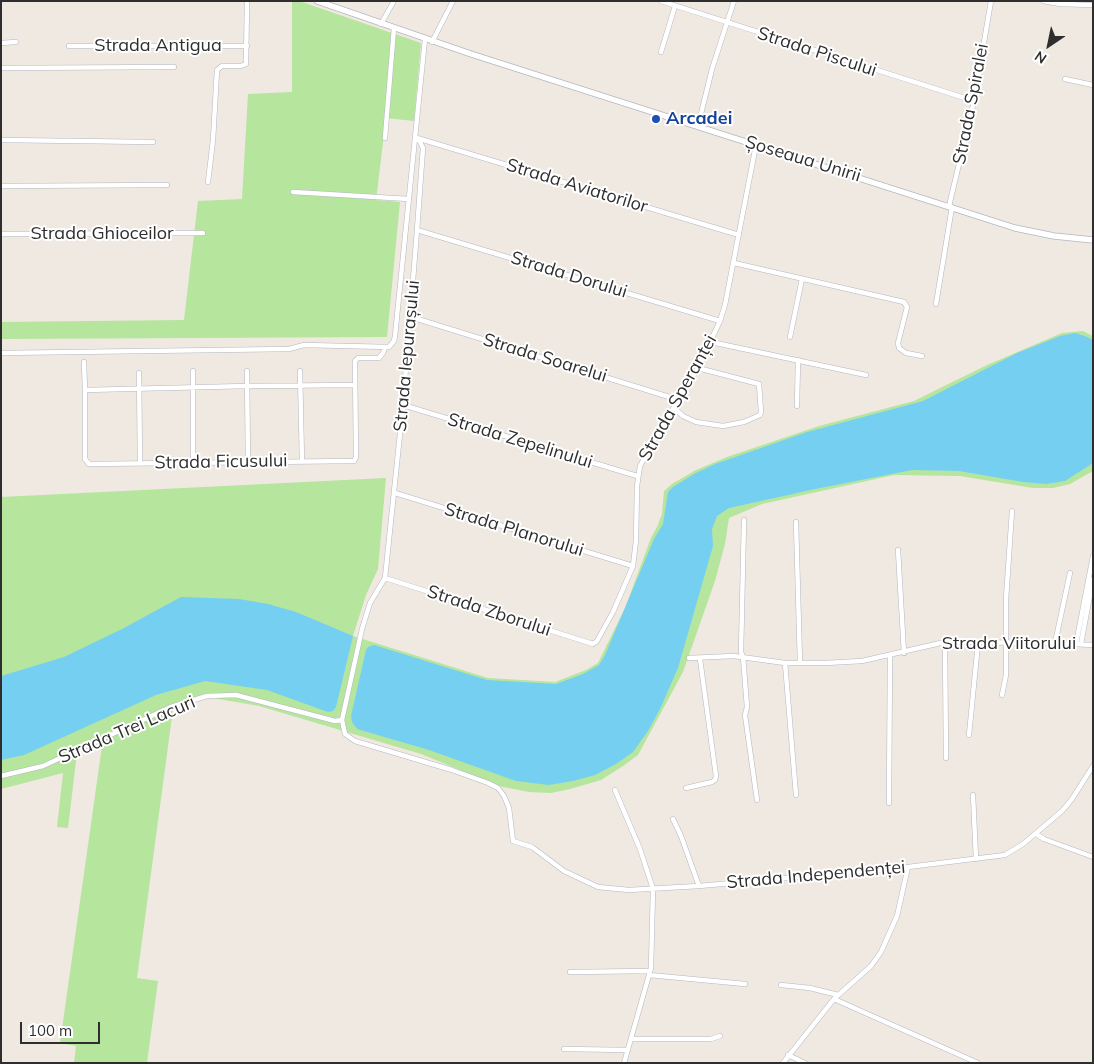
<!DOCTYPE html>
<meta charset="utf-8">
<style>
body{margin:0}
#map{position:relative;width:1094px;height:1064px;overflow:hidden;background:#efe9e1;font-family:Mulish,sans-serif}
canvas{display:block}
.frame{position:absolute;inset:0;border:2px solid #2e2e2e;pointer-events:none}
.north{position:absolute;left:1024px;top:20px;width:50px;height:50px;-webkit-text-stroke:4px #fff;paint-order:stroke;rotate:214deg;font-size:14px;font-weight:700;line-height:20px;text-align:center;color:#2e2e2e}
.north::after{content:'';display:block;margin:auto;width:18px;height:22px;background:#2e2e2e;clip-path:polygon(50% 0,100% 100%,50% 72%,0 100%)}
.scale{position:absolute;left:20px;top:1022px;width:80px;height:22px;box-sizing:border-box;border:2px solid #2e2e2e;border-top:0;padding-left:6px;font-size:15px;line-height:18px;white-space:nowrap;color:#2e2e2e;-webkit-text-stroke:4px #fff;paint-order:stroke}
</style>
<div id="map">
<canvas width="1094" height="1064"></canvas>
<div class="frame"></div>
<div class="north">N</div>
<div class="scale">100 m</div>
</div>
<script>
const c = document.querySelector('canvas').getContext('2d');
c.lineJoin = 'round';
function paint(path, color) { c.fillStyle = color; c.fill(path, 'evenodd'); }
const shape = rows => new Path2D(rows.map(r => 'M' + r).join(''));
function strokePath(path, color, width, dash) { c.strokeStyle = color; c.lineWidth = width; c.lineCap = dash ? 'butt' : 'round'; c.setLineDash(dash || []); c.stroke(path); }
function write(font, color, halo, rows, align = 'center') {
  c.font = font + ' Mulish,sans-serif'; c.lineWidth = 4; c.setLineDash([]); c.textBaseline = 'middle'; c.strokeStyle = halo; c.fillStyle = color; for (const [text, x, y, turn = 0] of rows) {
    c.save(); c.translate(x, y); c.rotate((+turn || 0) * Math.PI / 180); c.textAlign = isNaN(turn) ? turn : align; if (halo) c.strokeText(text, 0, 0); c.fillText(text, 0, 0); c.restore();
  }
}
const green = shape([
 [292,1,299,1,421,43,414,121,386,118,376,200,400,202,387,337,1,339,1,322,184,320,198,201,242,199,248,94,292,92],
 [1083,331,1093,336,1093,471,1070,484,1053,488,1033,488,960,476,894,475,762,504,729,518,725,544,715,581,683,672,638,755,623,766,601,780,570,789,551,793,529,792,499,786,421,754,259,706,207,697,173,709,137,978,158,981,147,1063,74,1063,76,1046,60,1043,102,746,98,743,77,753,68,828,57,827,63,773,1,789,1,497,386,478,378,569,366,595,353,636,488,678,555,682,586,670,598,663,625,608,651,538,657,527,662,514,664,491,672,484,696,470,727,457,819,426,914,401,987,365,1062,333]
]);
const water = shape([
 [1075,333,1085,336,1093,340,1093,463,1065,481,1046,484,1023,482,959,471,912,470,815,489,729,508,717,516,712,529,713,546,678,668,660,709,648,731,633,752,616,764,595,775,573,781,549,785,516,781,429,750,357,729,352,722,351,716,366,650,368,647,374,645,487,680,556,684,583,674,599,665,605,655,654,539,663,524,668,492,673,487,694,474,715,464,807,432,923,401,1017,353,1060,336],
 [181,597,239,599,268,604,296,612,353,636,336,707,333,711,328,712,267,690,205,681,156,695,24,755,1,760,1,676,64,657,122,629]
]);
const street = shape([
 [661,1,974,101],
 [1043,1,1060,4,1093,5],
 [381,24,394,1],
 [432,42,453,1],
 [1,43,16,42],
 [69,46,247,46],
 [661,52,675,6],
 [1,68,174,67],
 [1065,79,1093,85],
 [698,126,712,69,734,1],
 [385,138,394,28],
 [417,138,739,235],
 [1,140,153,142],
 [208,182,213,140,217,70,222,66,241,66,246,64,247,1],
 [1,186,167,185],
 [293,192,409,199],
 [949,206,974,101,991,1],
 [417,230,720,321],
 [1,234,203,233],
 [734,263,904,302,907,307,898,343,899,348,906,353,922,356],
 [936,304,952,207],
 [411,317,679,400],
 [790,337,802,279],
 [711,342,866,375],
 [1,353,289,349,304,345,389,347,394,341,395,336,425,39],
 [84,362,85,390,247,386,355,385],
 [247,371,248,462],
 [300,371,302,462],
 [139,373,140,463],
 [85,390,85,459,89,464,354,461,356,457,355,361,358,358,379,358,383,353,385,348],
 [403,405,637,476],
 [797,406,798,360],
 [674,408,683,416,696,422,723,426,744,422,760,415,761,412,759,384,698,368],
 [193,462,193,371],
 [395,493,633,566],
 [744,520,741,652,743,657,747,707,745,715,757,800],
 [796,522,800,663],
 [898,550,904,653],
 [385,578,370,603,362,629,342,720,345,734,355,741,452,770,488,783,498,788,504,796,509,808,513,841,532,847,564,871,598,887,629,890,699,886,908,867,1005,855,1023,844,1062,811,1072,799,1093,766],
 [385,578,593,644,597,641,613,612,633,566,636,540,637,486,640,466,655,438,698,368,720,321,725,305,756,145],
 [385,578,403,405,417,230,423,148,420,142,415,137],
 [945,642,946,758],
 [1055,643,1070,573],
 [1076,644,1093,556],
 [1081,644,1093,579],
 [689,658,734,656,785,663,825,663,862,661,945,642,1055,643,1093,645],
 [785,663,796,795],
 [1002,695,1006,675,1006,599,1012,511],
 [969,735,978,643],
 [1,776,43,766,171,707,207,696,236,695,335,721,342,720],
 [686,788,712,782,715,780,716,776,700,659],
 [615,790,640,849,653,889,651,968,624,1063],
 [973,795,976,859],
 [889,803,890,655],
 [673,819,681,836,699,886],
 [1036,834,1044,839,1093,857],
 [570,972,650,971],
 [649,975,745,984],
 [781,985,810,988,838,995],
 [834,999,978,1063],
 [631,1039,711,1039,720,1036],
 [564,1049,628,1050],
 [788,1055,805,1063],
 [783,1063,834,999,871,966,881,952,897,916,908,867]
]);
const secondary = shape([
 [317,1,471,54,1015,228,1054,236,1093,240]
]);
const markers = [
 [656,119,5,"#1a4fb4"]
];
const streetNames = [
 ["Strada Antigua",158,46],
 ["Strada Piscului",817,52,18],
 ["Strada Spiralei",971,104,-79],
 ["Șoseaua Unirii",803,159,17],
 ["Strada Aviatorilor",577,186,17],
 ["Strada Ghioceilor",102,234],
 ["Strada Dorului",569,275,17],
 ["Strada Iepurașului",407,356,-85],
 ["Strada Soarelui",545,358,17],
 ["Strada Speranței",678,398,-61],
 ["Strada Zepelinului",520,441,17],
 ["Strada Ficusului",221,462,-1],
 ["Strada Planorului",514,530,17],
 ["Strada Zborului",489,611,18],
 ["Strada Viitorului",1009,644],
 ["Strada Trei Lacuri",127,730,-23],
 ["Strada Independenței",816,875,-5]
];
const transitNames = [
 ["Arcadei",666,119]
];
paint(green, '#b6e59e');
paint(water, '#75cff0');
strokePath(street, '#b4b7c1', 5.5);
strokePath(secondary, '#b4b7c1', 7);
strokePath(street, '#fff', 4.5);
strokePath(secondary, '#fff', 5.5);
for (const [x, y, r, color] of markers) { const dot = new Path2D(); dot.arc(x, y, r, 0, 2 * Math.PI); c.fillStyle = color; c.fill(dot); strokePath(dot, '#fff', 2); }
write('18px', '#2e2e2e', '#fff', streetNames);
write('bold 18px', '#164399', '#fff', transitNames, 'left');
</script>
